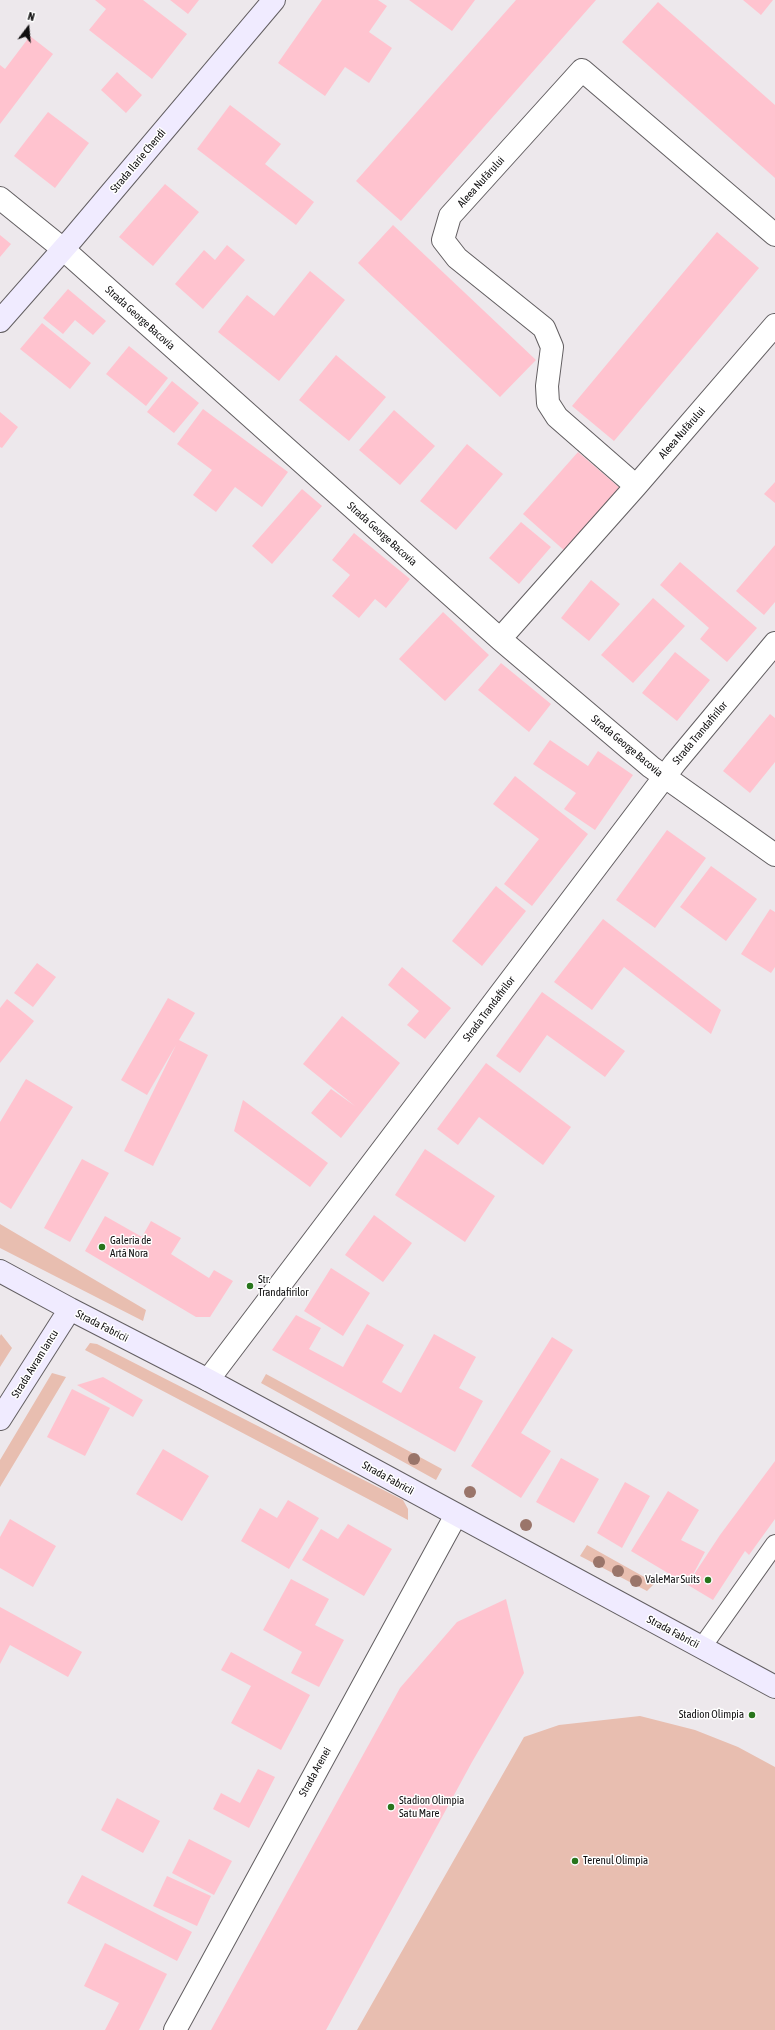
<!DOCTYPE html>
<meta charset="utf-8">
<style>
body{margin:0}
#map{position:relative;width:775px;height:2030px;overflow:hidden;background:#ede8ec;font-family:"Asap Condensed",sans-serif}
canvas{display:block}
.north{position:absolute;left:8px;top:8px;width:40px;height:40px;-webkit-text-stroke:3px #fff;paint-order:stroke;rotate:16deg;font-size:11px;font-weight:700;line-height:16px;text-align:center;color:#100f10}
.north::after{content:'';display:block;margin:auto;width:14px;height:18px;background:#100f10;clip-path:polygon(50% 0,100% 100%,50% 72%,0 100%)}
</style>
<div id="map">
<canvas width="775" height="2030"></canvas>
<div class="north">N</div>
</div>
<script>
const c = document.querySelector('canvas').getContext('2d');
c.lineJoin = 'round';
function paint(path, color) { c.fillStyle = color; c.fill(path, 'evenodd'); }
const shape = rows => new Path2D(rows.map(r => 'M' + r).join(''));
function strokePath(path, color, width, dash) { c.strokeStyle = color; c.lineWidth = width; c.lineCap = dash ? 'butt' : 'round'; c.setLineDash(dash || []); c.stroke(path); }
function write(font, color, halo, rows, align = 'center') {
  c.font = font + ' "Asap Condensed",sans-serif'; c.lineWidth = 3; c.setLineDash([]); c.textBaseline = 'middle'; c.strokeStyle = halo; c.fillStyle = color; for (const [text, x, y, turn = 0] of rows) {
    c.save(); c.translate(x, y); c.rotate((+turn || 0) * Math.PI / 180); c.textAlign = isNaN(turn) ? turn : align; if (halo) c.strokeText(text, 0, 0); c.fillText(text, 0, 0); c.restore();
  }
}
const green = shape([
 [0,1224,146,1310,143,1321,0,1248],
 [1,1334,12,1348,0,1367,0,1336],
 [90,1343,97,1344,403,1500,408,1509,408,1520,85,1350],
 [52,1373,66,1377,0,1487,0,1460],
 [266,1374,442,1469,436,1480,261,1383],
 [587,1545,655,1583,647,1591,580,1556],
 [640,1716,695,1730,738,1747,775,1767,775,2030,357,2030,524,1737,559,1725]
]);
const building = shape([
 [95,0,143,0,187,34,152,79,89,30,106,9],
 [170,0,199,0,188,14],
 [322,0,378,0,387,6,369,32,392,48,369,83,345,67,325,96,278,63],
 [409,0,475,0,452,31],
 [516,0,596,0,401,221,356,181],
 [743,0,773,0,761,15],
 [658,2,775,105,775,178,622,42],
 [30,36,53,54,0,124,0,65,5,69],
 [117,72,142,95,126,113,101,90],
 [230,105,281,144,265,164,314,202,296,225,197,149],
 [48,112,89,143,55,188,14,156],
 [165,184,199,212,153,266,119,237],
 [393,225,536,360,500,397,358,263],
 [717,232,759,268,614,441,572,406],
 [0,235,11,244,0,257],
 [227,245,245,260,203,309,175,284,204,250,215,260],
 [310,271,345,300,279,381,218,332,247,295,274,316],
 [68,289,106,321,93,335,75,320,63,334,43,318],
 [42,323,91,363,70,389,20,349],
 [129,346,168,378,146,406,106,374],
 [336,355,386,397,349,441,299,400],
 [172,381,199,403,174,433,147,412],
 [203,409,288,472,262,507,235,487,216,512,193,495,212,470,177,444],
 [394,410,435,446,400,485,359,450],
 [0,412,18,427,2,448,0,447],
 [467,444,503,474,456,530,420,501],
 [578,452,621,489,566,552,523,514],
 [775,482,775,503,764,494],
 [302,489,322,506,272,564,252,546],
 [521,522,551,547,519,584,489,558],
 [354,533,410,579,386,608,375,599,359,618,332,596,350,575,332,560],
 [775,545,775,602,764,615,736,591],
 [680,562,757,628,727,662,700,639,709,628,660,585],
 [591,580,620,604,589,641,561,618],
 [653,598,685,626,633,683,601,655],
 [443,612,489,655,445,701,399,659],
 [675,652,710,680,677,721,642,693],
 [501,663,551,704,529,732,478,690],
 [770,714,775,718,775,762,750,793,723,771],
 [550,740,588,766,598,751,633,775,595,830,564,809,576,793,533,764],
 [515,776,588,834,532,906,504,884,539,839,493,804],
 [667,830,706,858,655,928,616,900],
 [711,866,757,899,726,941,680,907],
 [496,886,526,911,482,966,452,941],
 [770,909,775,912,775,967,771,973,741,954],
 [603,919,721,1010,711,1034,624,967,592,1010,554,982],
 [37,963,56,977,33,1007,14,993],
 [402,967,451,1008,425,1039,407,1025,419,1011,388,985],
 [542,992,625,1051,605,1077,547,1035,520,1073,496,1056],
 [168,998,195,1013,179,1040,208,1055,153,1166,124,1151,176,1045,147,1095,121,1080],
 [7,999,34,1021,0,1063,0,1008],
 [342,1016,400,1063,341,1138,311,1113,331,1089,355,1106,303,1064],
 [486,1063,571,1127,543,1165,479,1117,458,1145,437,1129],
 [26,1079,73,1107,11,1209,0,1202,0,1122],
 [243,1100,328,1163,310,1187,234,1131],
 [425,1149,495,1196,465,1242,395,1195],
 [82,1159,109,1173,70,1242,44,1228],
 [374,1215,412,1243,383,1282,345,1255],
 [105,1216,142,1237,151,1221,181,1238,171,1254,209,1278,214,1270,233,1281,210,1317,196,1317,85,1251],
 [331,1268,370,1293,343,1336,304,1311],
 [296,1315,321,1328,309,1349,343,1367,367,1324,404,1345,382,1382,401,1393,434,1334,476,1357,459,1388,483,1401,455,1452,272,1350],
 [552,1337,573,1350,521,1433,551,1451,521,1498,471,1466],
 [103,1377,143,1400,133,1417,77,1385],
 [72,1389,110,1408,85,1456,47,1437],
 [163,1449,209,1476,182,1521,136,1494],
 [561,1458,599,1479,574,1523,536,1502],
 [775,1461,775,1519,749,1555,745,1551,713,1600,631,1551,668,1491,699,1510,681,1540,705,1552,689,1582,720,1535],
 [625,1482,650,1496,622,1548,597,1533],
 [288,1500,319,1518,289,1569,241,1541,260,1508,277,1518],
 [10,1519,56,1546,33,1587,0,1568,0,1537],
 [348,1524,392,1549,364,1596,302,1560,321,1529,338,1539],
 [291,1579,329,1599,315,1625,344,1640,319,1687,291,1673,302,1652,263,1630],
 [506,1599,524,1673,472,1762,326,2030,211,2030,400,1688,457,1622],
 [0,1607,82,1652,68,1677,10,1645,0,1664],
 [231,1652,310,1695,281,1750,231,1723,251,1686,221,1670],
 [258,1769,275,1777,249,1828,213,1809,221,1793,240,1803],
 [117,1798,160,1821,143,1853,101,1830],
 [189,1839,232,1861,214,1895,172,1873],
 [82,1875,192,1932,177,1961,67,1903],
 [167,1876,211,1896,197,1926,153,1906],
 [105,1943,167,1974,139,2030,105,2030,119,2003,84,1986]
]);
const lane = shape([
 [702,1647,775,1544]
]);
const street = shape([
 [0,198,63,249,500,639,651,767,775,855],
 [636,486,557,417,548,403,547,386,552,347,544,328,457,258,443,240,450,216,582,70,775,235],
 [500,639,636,486,775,325],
 [208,1380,675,763,775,643],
 [175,2030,456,1515]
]);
const secondary = shape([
 [0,321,73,238,274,0],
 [0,1271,70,1309,208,1380,775,1687],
 [0,1419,70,1309]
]);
const trees = [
 [414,1459],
 [470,1492],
 [526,1525],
 [599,1562],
 [618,1571],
 [636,1581]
];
const markers = [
 [102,1247,4,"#28751c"],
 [250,1286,4,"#28751c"],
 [708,1580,4,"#28751c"],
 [752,1715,4,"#28751c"],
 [391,1807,4,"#28751c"],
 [575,1861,4,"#28751c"]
];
const streetNames = [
 ["Strada Ilarie Chendi",138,161,-50],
 ["Aleea Nufărului",481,182,-48],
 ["Strada George Bacovia",140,318,42],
 ["Aleea Nufărului",682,433,-49],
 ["Strada George Bacovia",382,534,42],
 ["Strada Trandafirilor",700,733,-50],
 ["Strada George Bacovia",627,746,40],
 ["Strada Trandafirilor",489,1009,-53],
 ["Strada Fabricii",102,1326,27],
 ["Strada Avram Iancu",35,1364,-58],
 ["Strada Fabricii",388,1478,29],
 ["Strada Fabricii",673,1632,28],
 ["Strada Arenei",315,1772,-61]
];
const poiNames = [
 ["Galeria de",110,1241],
 ["Artă Nora",110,1254],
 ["Str.",258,1280],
 ["Trandafirilor",258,1293],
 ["ValeMar Suits",700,1580,"right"],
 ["Stadion Olimpia",744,1715,"right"],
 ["Stadion Olimpia",399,1801],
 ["Satu Mare",399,1814],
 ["Terenul Olimpia",583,1861]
];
paint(green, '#e8beb0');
paint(building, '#ffc3cf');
strokePath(lane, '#625e61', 20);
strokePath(street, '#625e61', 24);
strokePath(secondary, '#625e61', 24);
strokePath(lane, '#fff', 18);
strokePath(street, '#fff', 22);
strokePath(secondary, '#f0ebff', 22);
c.fillStyle = '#9a756a';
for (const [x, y] of trees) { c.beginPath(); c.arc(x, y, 6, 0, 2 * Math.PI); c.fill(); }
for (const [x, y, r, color] of markers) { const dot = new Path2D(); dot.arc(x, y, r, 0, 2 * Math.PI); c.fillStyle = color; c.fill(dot); strokePath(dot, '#fff', 1.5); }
write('11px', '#100f10', '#fff', streetNames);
write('11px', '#100f10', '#fff', poiNames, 'left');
</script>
